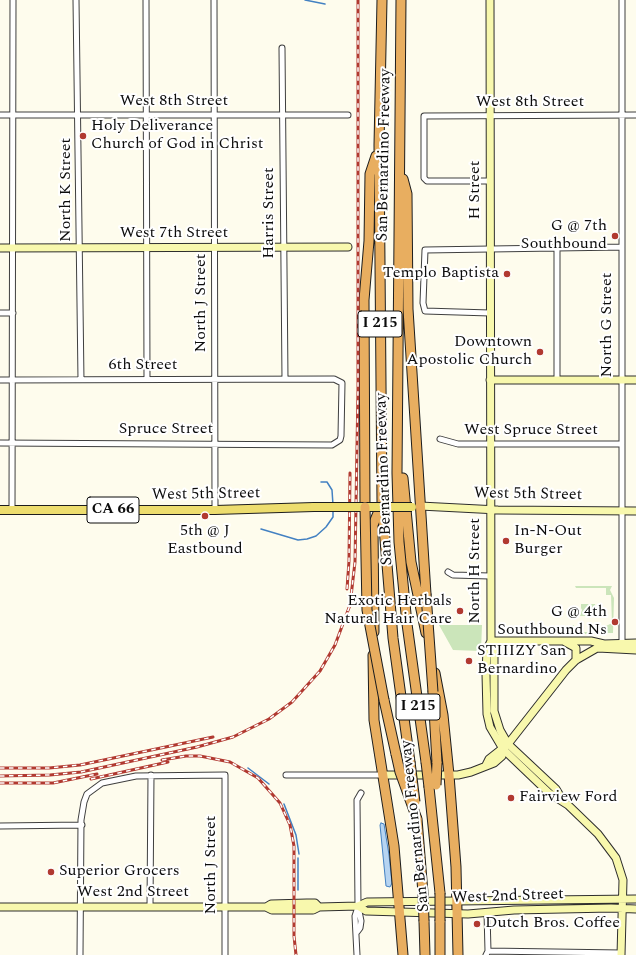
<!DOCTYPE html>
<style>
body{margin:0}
canvas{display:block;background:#fefced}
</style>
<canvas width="636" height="955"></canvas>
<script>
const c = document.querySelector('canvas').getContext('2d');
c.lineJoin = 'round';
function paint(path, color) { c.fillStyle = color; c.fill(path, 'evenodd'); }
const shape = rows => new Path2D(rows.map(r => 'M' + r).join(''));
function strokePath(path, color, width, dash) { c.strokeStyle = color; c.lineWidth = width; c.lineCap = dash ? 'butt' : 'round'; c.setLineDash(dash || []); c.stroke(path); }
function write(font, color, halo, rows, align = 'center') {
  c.font = font + ' Spectral,serif'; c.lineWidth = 4; c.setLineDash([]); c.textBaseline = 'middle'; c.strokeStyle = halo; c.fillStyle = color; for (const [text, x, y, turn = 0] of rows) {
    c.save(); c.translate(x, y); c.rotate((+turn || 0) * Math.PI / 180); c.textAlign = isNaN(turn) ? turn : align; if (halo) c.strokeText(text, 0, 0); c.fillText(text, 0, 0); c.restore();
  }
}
const green = shape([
 [575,586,612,586,610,590,614,598,613,633,605,633,606,626,612,623,611,595,606,595,606,588,576,588],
 [581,604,595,604,596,609,593,610,596,611,595,616,580,616,582,610,581,608],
 [439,625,482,625,481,651,453,650],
 [574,625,574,632,600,632,596,632,595,634,570,634,570,626]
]);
const water = shape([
 [381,823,384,824,389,855,392,883,390,887,386,886,380,825,381,823]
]);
const stream = shape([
 [305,0,325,4],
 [321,482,327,482,332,490,333,505],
 [261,529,298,540,307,539,316,536,326,527,333,517,333,511],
 [248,768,269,784],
 [284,804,296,835,299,854],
 [298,890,298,858]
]);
const street = shape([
 [76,0,81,380],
 [146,0,147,379],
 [214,0,215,510],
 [622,0,622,645],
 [282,48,285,379],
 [0,115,348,115],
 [490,181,427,181,424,178,424,116,636,115],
 [0,313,13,313],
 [490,313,425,311,423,303,425,250,622,247],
 [0,380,334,379,342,383,341,436,340,440,332,445,0,443],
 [557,380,557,248],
 [440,439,458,444,622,444],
 [12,510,13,0],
 [448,572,453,575,490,576],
 [286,775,383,775],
 [0,826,82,825],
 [150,907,151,775],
 [357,932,360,928,361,921,358,906,357,800,361,793],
 [488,951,621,953],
 [80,955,81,820,84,802,87,794,102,783,136,776,225,775,225,955],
 [357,955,355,916,358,907],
 [486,955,488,951,487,913]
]);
const secondary = shape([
 [490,0,491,641,494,649,494,711,500,730,508,744,556,789,562,799],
 [0,248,348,247],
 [490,380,636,380],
 [420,506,498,510,636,511],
 [491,641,487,649,486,674,487,714,490,727,503,749,549,793,568,805,598,834,616,858,623,880,621,955],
 [491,641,591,641,604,644],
 [565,642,576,648,576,660],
 [598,648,636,650],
 [486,765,489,759,508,744,566,670,576,660,604,644,636,643],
 [383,775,458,775,471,772,494,763,502,756,503,749],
 [358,906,367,902,636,899],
 [0,907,266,907,272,910,313,910,319,907,358,906,366,911,468,914,514,910,611,908,636,909],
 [266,907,271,904,307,903,315,903,319,907]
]);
const primary = shape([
 [0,510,215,510,314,507]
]);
const highway = shape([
 [382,0,379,145,382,503,393,638,410,762],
 [401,0,397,473,399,542,407,624,426,762],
 [403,179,407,194,408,309,426,594],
 [403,478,411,562,426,633],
 [365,507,364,300,369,241,370,174,376,156],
 [374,632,373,525,381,506],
 [373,655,374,720,394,846,403,955],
 [435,673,443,715,449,775,456,867,458,955],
 [433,692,437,763],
 [384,700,396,754],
 [429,787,440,893],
 [417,819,423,893],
 [424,921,425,955],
 [440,955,440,921]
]);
const rail = shape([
 [347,589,349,561,350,473],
 [162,760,186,756,200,756,230,762,258,778,280,803,290,825,294,846,294,936,296,955],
 [0,768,49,768,80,765,213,737],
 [0,776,50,775,81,772,197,747,233,737,269,719,292,702,320,671,335,645,350,605,355,562,358,390,358,0],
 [91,779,168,762],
 [0,783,53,783,97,774]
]);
const primaryBridge = shape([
 [314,507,412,507]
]);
const highwayBridge = shape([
 [365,507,367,610,384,700],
 [426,594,433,692],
 [396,754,400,772,417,819],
 [410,762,415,802],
 [426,762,429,787],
 [436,785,437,763],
 [423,893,424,921],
 [440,893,440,921]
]);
const markers = [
 [83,136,4,"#b13930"],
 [615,236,4,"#b13930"],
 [507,274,4,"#b13930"],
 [540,352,4,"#b13930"],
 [205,516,4,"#b13930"],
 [506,541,4,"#b13930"],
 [460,611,4,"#b13930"],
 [615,622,4,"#b13930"],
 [469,661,4,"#b13930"],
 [511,798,4,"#b13930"],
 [51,872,4,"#b13930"],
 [477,924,4,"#b13930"]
];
const shields = [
 [380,324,44],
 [113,510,52],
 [418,707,44]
];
const shieldNames = [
 ["I 215",380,324],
 ["CA 66",113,510],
 ["I 215",418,707]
];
const streetNames = [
 ["West 8th Street",174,102],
 ["West 8th Street",530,103],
 ["San Bernardino Freeway",385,155,-89],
 ["North K Street",67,190,-90],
 ["H Street",476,190,-90],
 ["Harris Street",270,213,-90],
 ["West 7th Street",174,234],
 ["North J Street",202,303,-90],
 ["North G Street",608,325,-90],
 ["6th Street",143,366],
 ["Spruce Street",166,430],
 ["West Spruce Street",531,431],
 ["San Bernardino Freeway",385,479,-92],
 ["West 5th Street",206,495,-1],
 ["West 5th Street",528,495,1],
 ["North H Street",476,571,-90],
 ["San Bernardino Freeway",416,826,-96],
 ["North J Street",212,865,-90],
 ["West 2nd Street",133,893],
 ["West 2nd Street",508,897,-2]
];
const poiNames = [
 ["Holy Deliverance",91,127],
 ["Church of God in Christ",91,145],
 ["G @ 7th",607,227,"right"],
 ["Southbound",607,245,"right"],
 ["Templo Baptista",499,274,"right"],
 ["Downtown",532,343,"right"],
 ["Apostolic Church",532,361,"right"],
 ["5th @ J",205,532,"center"],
 ["Eastbound",205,550,"center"],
 ["In-N-Out",514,532],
 ["Burger",514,550],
 ["Exotic Herbals",452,602,"right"],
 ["Natural Hair Care",452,620,"right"],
 ["G @ 4th",607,613,"right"],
 ["Southbound Ns",607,631,"right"],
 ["STIIIZY San",477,652],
 ["Bernardino",477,670],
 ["Fairview Ford",519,798],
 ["Superior Grocers",59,872],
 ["Dutch Bros. Coffee",485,924]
];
paint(green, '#cbe5ba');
paint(water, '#b6d4f1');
strokePath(water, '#4381c2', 1);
strokePath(stream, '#4381c2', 1.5);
strokePath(street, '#3f3f3f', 7);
strokePath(secondary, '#2e2e2e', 9);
strokePath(primary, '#1d1d1d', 10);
strokePath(highway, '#1d1d1d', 11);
strokePath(street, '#fff', 5);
strokePath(secondary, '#f8f8ad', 7);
strokePath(primary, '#eddd6e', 8);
strokePath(highway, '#e8ae60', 9);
strokePath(rail, '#b13930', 3);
strokePath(rail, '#fff', 1.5, [4.5]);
strokePath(primaryBridge, '#1d1d1d', 10, []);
strokePath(highwayBridge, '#1d1d1d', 11, []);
strokePath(primaryBridge, '#eddd6e', 8);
strokePath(highwayBridge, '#e8ae60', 9);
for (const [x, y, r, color] of markers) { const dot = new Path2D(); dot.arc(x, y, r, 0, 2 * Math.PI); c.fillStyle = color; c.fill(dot); strokePath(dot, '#fff', 1.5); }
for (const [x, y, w] of shields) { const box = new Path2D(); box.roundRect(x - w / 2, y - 13, w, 26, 3); c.fillStyle = '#fff'; c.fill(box); strokePath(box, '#0c0c0c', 1); }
write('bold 15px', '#0c0c0c', null, shieldNames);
write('16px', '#0c0c0c', '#fff', streetNames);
write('16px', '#0c0c0c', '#fff', poiNames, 'left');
</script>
